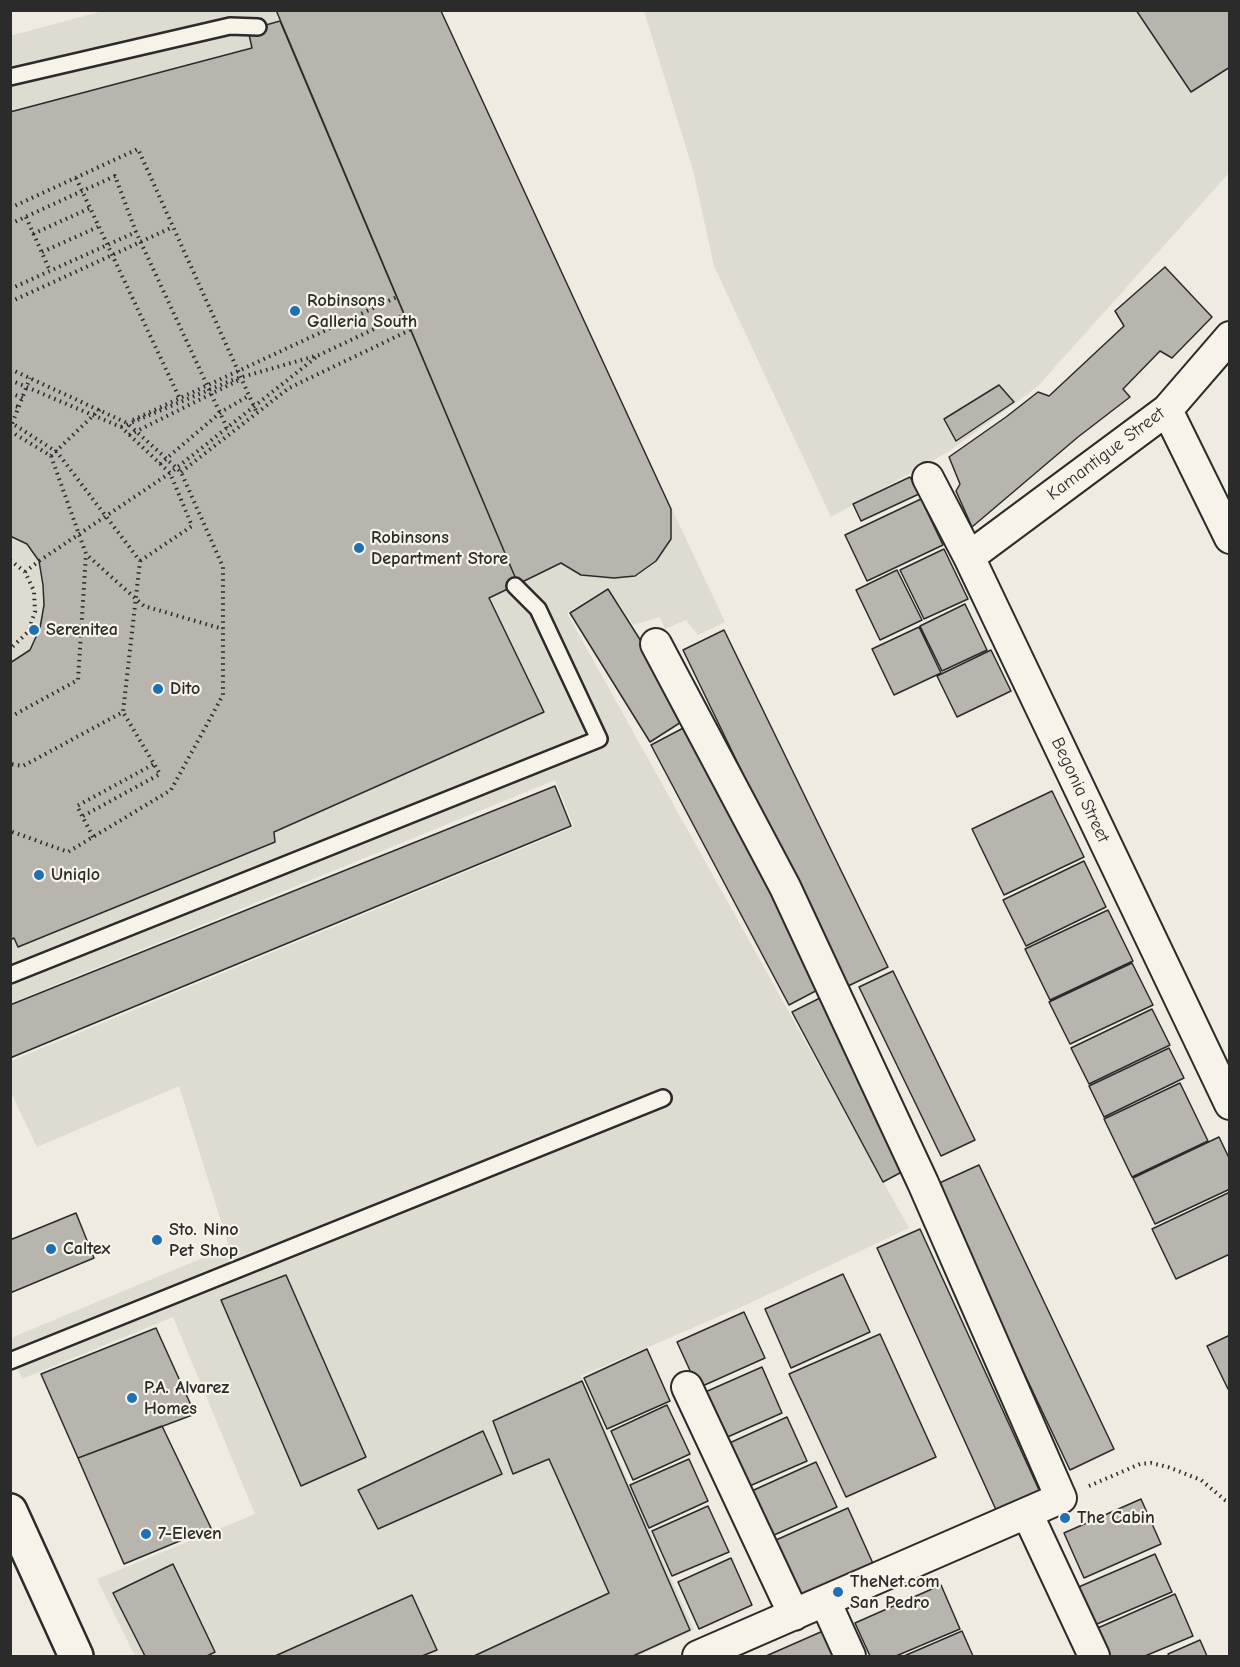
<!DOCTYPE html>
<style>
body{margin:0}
#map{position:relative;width:1240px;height:1667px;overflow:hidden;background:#efebe0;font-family:"Comic Neue",sans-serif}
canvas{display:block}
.frame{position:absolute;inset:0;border:12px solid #2b2b2b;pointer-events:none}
</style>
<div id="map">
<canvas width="1240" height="1667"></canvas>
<div class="frame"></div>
</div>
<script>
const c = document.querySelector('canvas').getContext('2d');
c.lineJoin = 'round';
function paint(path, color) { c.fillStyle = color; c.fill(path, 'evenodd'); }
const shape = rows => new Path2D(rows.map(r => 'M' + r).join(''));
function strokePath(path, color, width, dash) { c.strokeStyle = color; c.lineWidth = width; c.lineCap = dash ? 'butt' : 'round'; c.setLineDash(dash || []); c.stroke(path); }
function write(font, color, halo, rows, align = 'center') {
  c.font = font + ' "Comic Neue",sans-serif'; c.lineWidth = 4.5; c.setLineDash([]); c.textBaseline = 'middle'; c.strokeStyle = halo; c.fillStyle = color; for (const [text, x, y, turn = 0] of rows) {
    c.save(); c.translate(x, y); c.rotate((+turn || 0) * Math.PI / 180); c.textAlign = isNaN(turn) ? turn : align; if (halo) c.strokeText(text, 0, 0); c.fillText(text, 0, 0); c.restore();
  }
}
const built = shape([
 [103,11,438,11,725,622,698,635,686,620,665,629,660,617,633,625,608,587,567,613,909,1228,748,1304,581,1376,694,1630,638,1656,135,1656,97,1579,255,1514,173,1317,22,1379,11,1349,11,1338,229,1247,179,1086,37,1147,11,1093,11,1061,574,827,555,780,11,1003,10,36],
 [644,11,1229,11,1229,173,1037,387,948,452,831,517,714,266,693,170]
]);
const building = shape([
 [276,10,441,11,671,509,671,539,656,561,635,576,614,578,581,575,561,563,518,584,276,10],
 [1136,10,1230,10,1230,67,1191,92,1136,10],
 [280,21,518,584,489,598,544,712,274,832,275,842,18,947,14,938,10,940,10,663,30,650,40,628,44,605,43,585,39,561,27,544,10,536,10,112,252,48,248,30,280,21],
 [1165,267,1212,317,1172,358,1160,351,1123,389,1130,397,1078,437,972,527,956,491,960,484,949,457,1006,417,1038,392,1049,396,1124,326,1115,311,1165,267],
 [999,385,1014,402,956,441,944,419,999,385],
 [910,477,919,494,861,521,853,504,910,477],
 [921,499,943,545,867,581,845,535,921,499],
 [944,549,968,599,924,619,900,570,944,549],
 [897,570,922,620,880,640,856,590,897,570],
 [608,589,689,717,650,742,570,613,608,589],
 [965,604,987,650,942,671,920,626,965,604],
 [919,627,941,673,894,695,872,649,919,627],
 [724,630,888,967,846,987,683,650,724,630],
 [991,650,1011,691,957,717,937,676,991,650],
 [689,725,827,985,789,1005,651,745,689,725],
 [555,786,571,826,10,1058,10,1005,555,786],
 [1052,791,1084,857,1004,895,972,829,1052,791],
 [1084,861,1106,907,1026,946,1003,900,1084,861],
 [1108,910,1133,961,1050,1000,1025,949,1108,910],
 [1132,963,1153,1005,1070,1044,1049,1002,1132,963],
 [893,971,975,1140,941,1156,859,987,893,971],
 [822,997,913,1166,883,1182,792,1012,822,997],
 [1152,1009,1170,1045,1089,1084,1071,1048,1152,1009],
 [1169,1048,1184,1078,1104,1117,1089,1086,1169,1048],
 [1180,1083,1208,1141,1132,1177,1104,1119,1180,1083],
 [1219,1137,1230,1160,1230,1189,1155,1224,1133,1178,1219,1137],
 [979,1165,1114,1449,1070,1470,935,1185,979,1165],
 [1230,1192,1230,1254,1176,1279,1152,1229,1230,1192],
 [76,1213,94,1258,10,1293,10,1240,76,1213],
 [920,1229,1040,1492,997,1512,877,1248,920,1229],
 [843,1274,870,1332,791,1368,765,1309,843,1274],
 [286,1275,366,1457,301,1486,221,1300,286,1275],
 [744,1312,765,1358,698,1388,677,1342,744,1312],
 [156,1328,195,1414,78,1458,41,1374,156,1328],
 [880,1334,936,1457,846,1497,789,1374,880,1334],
 [1230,1335,1230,1389,1228,1389,1207,1346,1230,1335],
 [647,1349,670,1401,607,1429,584,1378,647,1349],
 [762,1367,782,1413,723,1439,703,1393,762,1367],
 [582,1381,690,1630,633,1656,474,1656,609,1593,549,1459,513,1474,493,1421,582,1381],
 [667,1405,690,1454,633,1480,611,1431,667,1405],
 [787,1417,807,1461,745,1488,725,1445,787,1417],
 [162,1426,211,1528,124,1564,78,1458,162,1426],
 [483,1431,502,1474,378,1529,358,1490,483,1431],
 [689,1459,708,1501,649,1528,630,1485,689,1459],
 [816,1462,837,1507,765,1539,745,1494,816,1462],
 [1141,1499,1161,1544,1084,1578,1064,1533,1141,1499],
 [708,1506,729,1552,672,1576,652,1531,708,1506],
 [848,1508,875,1568,795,1604,767,1544,848,1508],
 [1155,1554,1172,1592,1090,1627,1074,1589,1155,1554],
 [731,1558,752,1605,699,1629,678,1582,731,1558],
 [173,1564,215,1652,207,1656,145,1656,113,1593,173,1564],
 [941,1585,960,1629,896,1656,870,1656,855,1623,941,1585],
 [1175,1594,1193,1636,1145,1656,1103,1656,1091,1631,1175,1594],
 [412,1595,437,1650,422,1656,275,1656,412,1595],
 [823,1631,835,1656,766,1656,823,1631],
 [962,1631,973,1656,904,1656,962,1631],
 [1200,1640,1207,1656,1169,1656,1168,1654,1200,1640]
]);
const path = shape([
 [76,178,179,397],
 [10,208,138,149,257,413],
 [26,217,50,271],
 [10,224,115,176,136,232,227,428],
 [33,234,90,208],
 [42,252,98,227],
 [10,289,136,232],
 [10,302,173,227],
 [10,369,127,423,181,472,223,567,223,695,171,790,68,852,10,831],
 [10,380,121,427,170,473,192,526,140,561],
 [10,393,23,398],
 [10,405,19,407],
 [133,420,397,297],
 [10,422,57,452,140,561,123,712,23,766,10,764],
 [121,427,235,379,319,355,404,315],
 [10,429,30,378],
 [10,431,51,456,86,554,144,606,223,629],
 [129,435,241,379],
 [51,456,100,409],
 [160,464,221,412,250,395],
 [181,472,289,388,410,330],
 [10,560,25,572,34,591,35,612,28,632,10,649],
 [25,572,39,561,170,473,319,355],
 [10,717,78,680,86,554],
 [83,816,160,774,123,712],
 [93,837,77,806,154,764],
 [1089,1486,1140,1464,1151,1463,1168,1467,1201,1480,1225,1500,1230,1502]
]);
const lane = shape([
 [10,77,230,26,258,27],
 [10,975,599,739,538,609,515,586],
 [10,1361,663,1098]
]);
const street = shape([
 [1167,410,1230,538],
 [928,478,969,557,1230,1104],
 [969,557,1167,410,1230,337],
 [656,644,785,887,923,1183,1061,1498,698,1656],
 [687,1387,794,1615],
 [1027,1513,1094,1656],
 [825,1601,850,1656]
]);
const highway = shape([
 [10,1511,76,1656]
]);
const markers = [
 [295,311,6,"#1f6fb2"],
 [359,548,6,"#1f6fb2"],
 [34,630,6,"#1f6fb2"],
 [158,689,6,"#1f6fb2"],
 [39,875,6,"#1f6fb2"],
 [157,1240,6,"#1f6fb2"],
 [51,1249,6,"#1f6fb2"],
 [132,1398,6,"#1f6fb2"],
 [1065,1518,6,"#1f6fb2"],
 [146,1534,6,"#1f6fb2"],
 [838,1592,6,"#1f6fb2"]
];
const poiNames = [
 ["Robinsons",307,301],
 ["Galleria South",307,322],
 ["Robinsons",371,538],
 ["Department Store",371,559],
 ["Serenitea",46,630],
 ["Dito",170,689],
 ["Uniqlo",51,875],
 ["Sto. Nino",169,1230],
 ["Pet Shop",169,1251],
 ["Caltex",63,1249],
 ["P.A. Alvarez",144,1388],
 ["Homes",144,1409],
 ["The Cabin",1077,1518],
 ["7-Eleven",158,1534],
 ["TheNet.com",850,1582],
 ["San Pedro",850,1603]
];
const streetNames = [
 ["Kamantigue Street",1106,454,-37],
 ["Begonia Street",1080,790,65]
];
paint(built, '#dedbd1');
paint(building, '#b8b5ae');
strokePath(building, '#2b2b2b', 1.5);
strokePath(lane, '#2b2b2b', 20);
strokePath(street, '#2b2b2b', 34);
strokePath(highway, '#2b2b2b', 38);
strokePath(path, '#2b2b2b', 4, [1.5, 4.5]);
strokePath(lane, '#f7f3e8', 15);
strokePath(street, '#f7f3e8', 30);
strokePath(highway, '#f7f3e8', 33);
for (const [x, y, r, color] of markers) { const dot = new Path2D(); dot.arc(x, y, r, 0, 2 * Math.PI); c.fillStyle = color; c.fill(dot); strokePath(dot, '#f7f3e8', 2); }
write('bold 18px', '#2b2b2b', '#f7f3e8', poiNames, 'left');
write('18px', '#2b2b2b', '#f7f3e8', streetNames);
</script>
